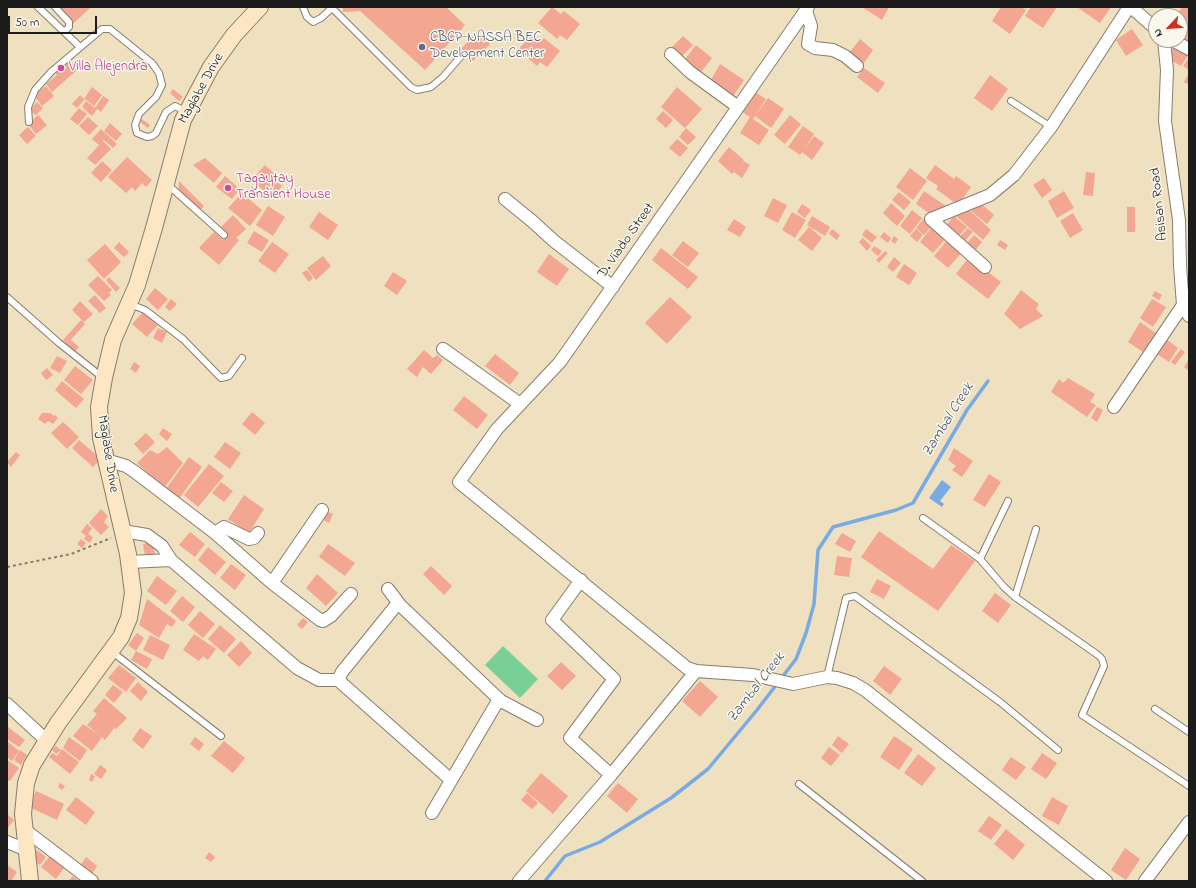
<!DOCTYPE html>
<style>
body{margin:0}
#map{position:relative;width:1196px;height:888px;overflow:hidden;background:#efe0c0;font-family:"Indie Flower",sans-serif}
canvas{display:block}
.frame{position:absolute;inset:0;border:8px solid #1c1c1c;pointer-events:none}
.north{position:absolute;left:1148px;top:8px;width:40px;height:40px;box-sizing:border-box;background:#fbf7ec;border:1px solid #a29f99;border-radius:50%;rotate:244deg;font-size:11px;font-weight:700;line-height:16px;text-align:center;color:#1c1c1c}
.north::after{content:'';display:block;margin:auto;width:14px;height:18px;background:#c8321e;clip-path:polygon(50% 0,100% 100%,50% 72%,0 100%)}
.scale{position:absolute;left:8px;top:16px;width:89px;height:18px;box-sizing:border-box;border:2px solid #1c1c1c;border-top:0;padding-left:5px;font-size:12px;line-height:14px;white-space:nowrap;color:#1c1c1c;-webkit-text-stroke:3px #fbf7ec;paint-order:stroke}
</style>
<div id="map">
<canvas width="1196" height="888"></canvas>
<div class="frame"></div>
<div class="north">N</div>
<div class="scale">50 m</div>
</div>
<script>
const c = document.querySelector('canvas').getContext('2d');
c.lineJoin = 'round';
function paint(path, color) { c.fillStyle = color; c.fill(path, 'evenodd'); }
const shape = rows => new Path2D(rows.map(r => 'M' + r).join(''));
function strokePath(path, color, width, dash) { c.strokeStyle = color; c.lineWidth = width; c.lineCap = dash ? 'butt' : 'round'; c.setLineDash(dash || []); c.stroke(path); }
function write(font, color, halo, rows, align = 'center') {
  c.font = font + ' "Indie Flower",sans-serif'; c.lineWidth = 3; c.setLineDash([]); c.textBaseline = 'middle'; c.strokeStyle = halo; c.fillStyle = color; for (const [text, x, y, turn = 0] of rows) {
    c.save(); c.translate(x, y); c.rotate((+turn || 0) * Math.PI / 180); c.textAlign = isNaN(turn) ? turn : align; if (halo) c.strokeText(text, 0, 0); c.fillText(text, 0, 0); c.restore();
  }
}
const green = shape([
 [503,646,538,679,520,698,485,665]
]);
const water = shape([
 [942,480,951,487,940,501,944,504,942,507,929,498]
]);
const stream = shape([
 [545,881,565,856,600,842,671,798,708,769,757,710,796,659,806,633,814,604,818,550,833,527,896,510,913,503,967,410,988,381]
]);
const building = shape([
 [57,7,91,7,73,24],
 [343,7,446,7,465,25,425,70,360,11,343,12],
 [552,7,561,14,564,11,580,24,567,40,560,35,557,39,538,23],
 [862,7,889,7,882,20],
 [1001,7,1021,7,1026,10,1010,34,992,21],
 [1031,7,1057,7,1043,28,1025,16],
 [1077,7,1111,7,1100,23],
 [1182,7,1189,7,1189,27,1180,21,1180,16,1176,16],
 [1180,24,1189,30,1189,46,1180,40],
 [1132,29,1143,45,1126,56,1116,40],
 [477,32,490,44,473,61,460,50],
 [532,34,541,41,544,38,560,51,547,67,540,62,537,66,518,50],
 [683,36,693,45,680,58,671,48],
 [860,39,873,50,864,63,850,52],
 [696,45,712,58,698,76,682,63],
 [1175,46,1189,54,1181,66,1167,58],
 [1189,58,1189,70,1183,66],
 [69,59,77,70,52,92,46,84,57,75,54,71],
 [720,64,744,80,732,98,709,83],
 [864,68,885,83,878,93,857,77],
 [1189,73,1189,85,1184,82],
 [990,75,1008,89,992,111,974,98],
 [46,86,54,96,42,106,34,95],
 [92,87,102,95,94,106,85,99,77,108,72,104,80,95,84,99],
 [677,87,702,109,685,128,661,107],
 [173,89,183,97,179,101,170,93],
 [752,90,766,99,753,119,769,130,759,145,740,133,750,117,739,110],
 [103,96,109,100,101,112,97,109,92,116,82,107,86,101,95,108],
 [768,98,784,109,771,128,755,116],
 [37,102,43,108,36,115,29,110],
 [79,108,87,114,78,125,70,119],
 [663,111,673,120,666,128,656,119],
 [38,115,47,125,36,134,28,124],
 [790,115,801,124,785,144,774,135],
 [88,117,98,126,89,135,79,126],
 [142,119,150,125,148,128,140,122],
 [110,123,122,134,116,141,104,131],
 [803,126,814,134,804,149,814,136,824,143,812,160,802,152,800,155,788,147],
 [28,127,36,136,27,144,19,135],
 [686,128,696,137,688,145,679,137],
 [101,129,117,144,113,148,104,140,99,145,92,139],
 [677,139,688,148,680,157,669,148],
 [103,141,111,149,95,165,87,158],
 [729,147,744,160,732,174,718,161],
 [127,157,152,180,146,187,142,183,135,191,132,187,126,193,108,177],
 [205,158,222,173,214,183,193,165],
 [102,161,112,170,101,182,91,173],
 [743,161,750,165,742,178,734,172],
 [265,165,278,177,275,180,282,186,272,198,252,180],
 [935,165,954,179,956,176,971,187,958,205,936,189,938,186,926,178],
 [910,168,927,181,913,200,896,187],
 [1086,172,1095,173,1093,196,1083,195],
 [225,176,240,189,232,199,216,187],
 [1044,178,1052,190,1042,198,1033,185],
 [179,181,204,206,197,214,178,195],
 [924,191,946,206,929,213,916,204],
 [1064,191,1074,208,1057,218,1048,201],
 [899,192,911,202,904,210,892,200],
 [242,193,262,210,250,226,228,208],
 [773,198,787,205,778,223,764,216],
 [979,202,994,215,987,224,971,211],
 [891,203,905,216,897,226,883,213],
 [802,204,811,210,805,218,797,212],
 [268,206,285,217,273,236,256,225],
 [965,206,991,230,983,240,956,216],
 [1127,207,1135,207,1135,232,1127,232],
 [912,210,922,218,910,234,900,226],
 [319,212,338,225,328,240,309,227],
 [792,212,806,220,795,238,782,230],
 [1073,213,1083,230,1070,238,1060,221],
 [233,215,246,229,236,238,239,240,219,265,199,248,214,232,223,240,228,234,221,227],
 [812,216,830,227,825,236,807,225],
 [926,216,934,223,924,235,916,228],
 [954,216,967,227,956,239,944,228],
 [734,219,746,227,740,237,727,230],
 [934,224,948,236,933,253,920,242],
 [809,227,822,238,812,251,798,240],
 [968,228,973,232,962,244,957,240],
 [832,229,840,235,837,240,829,234],
 [866,229,877,237,872,243,862,235],
 [916,229,923,235,917,242,910,236],
 [254,231,269,240,262,252,247,243],
 [884,232,891,238,888,243,880,237],
 [974,235,982,242,973,253,965,245],
 [894,236,898,239,895,244,891,241],
 [863,238,871,246,867,251,859,242],
 [949,238,964,250,948,268,934,256],
 [1000,240,1008,245,1005,250,997,245],
 [683,241,699,253,688,267,672,255],
 [119,242,129,252,124,257,114,248],
 [272,242,289,254,275,273,258,261],
 [105,244,121,262,104,279,87,260],
 [874,246,882,251,878,256,871,250],
 [661,248,698,277,688,289,652,260],
 [885,251,888,253,879,263,876,260],
 [549,254,569,269,557,286,537,272],
 [323,256,331,266,316,280,307,268],
 [894,257,901,263,893,272,887,267],
 [969,257,1001,282,988,299,956,274],
 [904,264,917,273,909,285,896,277],
 [307,270,313,278,309,282,302,273],
 [393,272,407,281,397,295,384,286],
 [98,276,112,290,109,293,111,295,104,301,88,285],
 [109,277,120,288,116,292,106,280],
 [155,288,168,299,158,310,146,299],
 [1021,290,1039,304,1036,309,1043,316,1020,329,1004,314],
 [1155,291,1162,295,1159,300,1152,296],
 [95,295,106,308,100,313,88,301],
 [670,297,692,317,667,344,645,323],
 [171,299,177,304,170,311,165,307],
 [1152,299,1166,307,1153,327,1140,318],
 [80,301,93,314,84,322,72,310],
 [143,312,158,325,147,337,132,324],
 [81,320,85,324,67,344,71,340,79,347,75,352,63,340],
 [1140,322,1156,333,1143,352,1128,342],
 [158,328,167,332,162,343,153,338],
 [1166,339,1178,348,1169,362,1157,354],
 [1181,349,1185,352,1175,365,1171,362],
 [424,350,433,358,437,355,443,360,431,374,423,367,417,377,407,369],
 [495,354,519,373,510,385,485,366],
 [57,356,67,361,60,373,50,368],
 [1189,359,1189,371,1184,367],
 [134,362,140,366,136,373,130,369],
 [75,366,93,380,81,394,64,380],
 [47,368,53,375,46,380,41,373],
 [1068,378,1095,394,1090,402,1096,405,1087,417,1051,392,1059,379,1063,383],
 [62,381,84,399,76,408,55,390],
 [464,396,488,415,477,429,453,410],
 [1097,407,1103,410,1097,422,1091,418],
 [252,412,265,423,255,435,242,424],
 [42,413,50,413,54,416,55,415,58,418,53,424,48,421,45,424,38,419],
 [63,422,79,437,67,449,51,433],
 [163,428,172,434,167,441,159,434],
 [146,433,155,442,143,454,134,444],
 [79,440,101,459,93,467,72,448],
 [225,442,241,453,230,469,214,457],
 [167,447,183,463,164,488,137,463,150,450,158,454],
 [954,448,973,461,962,477,952,470,956,466,948,460],
 [16,452,20,455,11,467,7,462],
 [189,457,202,467,176,503,163,493],
 [209,464,224,476,198,507,184,495],
 [989,474,1001,482,985,507,973,500],
 [221,482,233,491,224,502,212,493],
 [244,495,264,509,249,533,228,519],
 [101,509,108,516,104,522,109,527,101,535,89,523],
 [326,511,333,514,329,523,322,519],
 [87,524,92,528,88,534,93,537,90,543,84,539,86,536,81,532],
 [879,531,933,569,951,545,975,561,938,611,861,557],
 [190,532,205,544,195,557,179,545],
 [842,533,856,541,850,552,835,544],
 [81,539,86,543,82,548,77,544],
 [153,542,155,555,145,556,143,544],
 [328,544,355,563,345,576,319,557],
 [208,547,226,562,215,575,198,560],
 [837,556,852,558,849,577,834,575],
 [231,564,246,575,235,590,220,578],
 [431,566,452,586,444,595,423,574],
 [317,574,338,593,326,606,306,588],
 [157,576,177,591,166,605,147,591],
 [877,579,891,586,884,599,870,592],
 [995,593,1011,605,998,623,982,611],
 [182,596,195,607,183,622,170,611],
 [147,599,176,621,172,627,167,624,159,638,139,625],
 [200,611,215,624,203,638,188,625],
 [303,618,308,622,302,629,297,625],
 [220,625,236,639,224,653,208,639],
 [137,633,144,638,136,651,128,645],
 [194,634,216,649,208,660,203,656,199,661,183,650],
 [150,635,170,645,163,660,143,650],
 [241,641,252,653,239,667,227,655],
 [136,651,152,659,147,669,131,660],
 [561,662,576,676,562,690,547,676],
 [119,665,136,678,126,692,108,678],
 [884,666,902,679,890,695,873,681],
 [700,681,718,697,700,717,682,701],
 [138,682,148,692,141,701,130,691],
 [113,685,123,692,114,703,105,695],
 [104,698,127,718,116,729,114,728,105,740,102,737,92,751,73,736,83,724,99,735,87,725,97,714,93,711],
 [8,727,25,740,19,747,7,739],
 [140,728,152,736,143,749,132,740],
 [838,736,849,744,842,753,832,745],
 [894,736,913,749,899,770,880,757],
 [69,737,87,750,80,761,63,748],
 [195,737,204,744,199,751,190,744],
 [7,741,19,751,12,761,7,757],
 [224,741,245,758,233,773,211,756],
 [56,746,61,750,56,754,52,750],
 [829,747,840,755,831,766,821,758],
 [62,749,79,762,70,774,49,757,52,753,57,756],
 [20,750,27,755,21,765,14,760],
 [1042,753,1057,763,1046,779,1031,769],
 [918,754,936,768,922,786,904,773],
 [1011,757,1026,767,1016,780,1002,770],
 [7,760,19,768,10,781,7,780],
 [100,765,107,770,101,779,94,774],
 [541,773,568,796,553,814,526,791],
 [91,774,95,776,92,782,89,780],
 [60,783,65,786,62,790,58,787],
 [618,783,638,799,627,813,607,796],
 [36,791,64,804,57,820,29,807],
 [527,793,538,803,532,809,521,800],
 [76,797,95,812,86,825,66,810],
 [1052,797,1068,806,1059,825,1042,816],
 [7,814,14,820,7,829],
 [989,816,1002,825,991,840,978,831],
 [1006,829,1025,845,1013,860,994,844],
 [1125,848,1140,859,1126,880,1111,870],
 [37,850,46,857,40,865,31,859],
 [53,852,67,864,56,879,41,867],
 [209,852,215,857,211,862,205,858],
 [86,857,97,866,90,877,78,869],
 [7,865,17,872,11,881,7,881],
 [73,876,79,881,68,881]
]);
const path = shape([
 [7,567,71,554,111,538]
]);
const service = shape([
 [38,7,80,47],
 [55,7,69,22,69,27,64,32],
 [303,7,307,17,313,22,321,18,333,7],
 [332,8,411,87,417,90,431,87,443,77,462,55],
 [1011,101,1051,127],
 [29,122,28,107,35,90,51,72,102,29,110,29,152,63,159,73,162,85,156,97,139,114,135,125,137,133,147,137,152,136,156,133,166,112,175,106,187,112],
 [167,184,224,235],
 [7,297,59,343,102,377],
 [130,304,145,310,183,339,221,378,229,376,242,358],
 [923,518,980,559,1004,587,1015,597,1098,655,1102,659,1104,666,1082,715,1189,786],
 [980,559,1008,501],
 [1015,597,1036,529],
 [111,651,221,736],
 [827,677,846,598,855,596,1000,702,1058,750],
 [1155,709,1189,732],
 [799,784,922,881]
]);
const minor = shape([
 [808,7,560,362,497,429,459,482,687,668,696,671,753,675,793,684,827,677,837,678,853,683,865,690,1106,881],
 [1131,7,1156,29],
 [806,11,811,26,808,44,815,48,833,50,845,56,857,66],
 [1164,40,1167,70,1165,121,1179,220,1180,266,1183,305,1189,316],
 [1172,40,1189,49],
 [671,54,690,72,738,107],
 [505,199,532,221,554,241,613,287],
 [985,267,931,219,990,195,1014,175,1051,127,1129,7],
 [443,349,520,404],
 [1114,407,1183,305],
 [106,460,126,466,135,472,215,533,272,583,320,620,323,621,331,616,351,594],
 [123,531,147,535,162,546,171,560,297,668,319,680,338,680,451,780],
 [215,533,224,527,249,539,254,538,258,533],
 [129,562,171,560],
 [272,583,322,510],
 [388,589,400,605,501,701,537,720],
 [338,680,342,672,398,603],
 [7,704,47,741],
 [611,775,696,671],
 [432,813,499,699],
 [25,830,92,881],
 [7,842,27,850],
 [519,881,611,775,570,738,614,679,552,620,581,580],
 [1145,881,1189,822]
]);
const secondary = shape([
 [30,881,23,814,26,783,32,765,58,723,121,637,129,618,133,593,128,554,101,438,99,407,104,378,113,340,137,285,154,228,183,120,211,67,234,35,260,7]
]);
const markers = [
 [422,47,4,"#5c6f8a"],
 [61,68,4,"#d1479c"],
 [228,188,4,"#d1479c"]
];
const serviceNames = [
 ["CBCP-NASSA BEC",430,39],
 ["Development Center",430,55]
];
const hotelNames = [
 ["Villa Alejendra",69,68],
 ["Tagaytay",236,180],
 ["Transient House",236,196]
];
const streetNames = [
 ["Maglabe Drive",202,89,-61],
 ["Asisan Road",1160,204,-96],
 ["D. Viado Street",627,241,-55],
 ["Maglabe Drive",107,454,81]
];
const waterNames = [
 ["Zambal Creek",949,420,-58],
 ["Zambal Creek",757,688,-52]
];
paint(green, '#79d096');
paint(water, '#78abe4');
strokePath(stream, '#78abe4', 3.5);
paint(building, '#f3a691');
strokePath(service, '#867e6e', 8);
strokePath(minor, '#867e6e', 14);
strokePath(secondary, '#867e6e', 18);
strokePath(path, '#867e6e', 2, [3, 3]);
strokePath(service, '#fff', 6);
strokePath(minor, '#fff', 12);
strokePath(secondary, '#fce6c4', 16);
for (const [x, y, r, color] of markers) { const dot = new Path2D(); dot.arc(x, y, r, 0, 2 * Math.PI); c.fillStyle = color; c.fill(dot); strokePath(dot, '#fbf7ec', 1.5); }
write('14px', '#4e5e75', '#fbf7ec', serviceNames, 'left');
write('14px', '#b23c85', '#fbf7ec', hotelNames, 'left');
write('14px', '#1c1c1c', '#fbf7ec', streetNames);
write('italic 15px', '#41556c', '#fbf7ec', waterNames);
</script>
